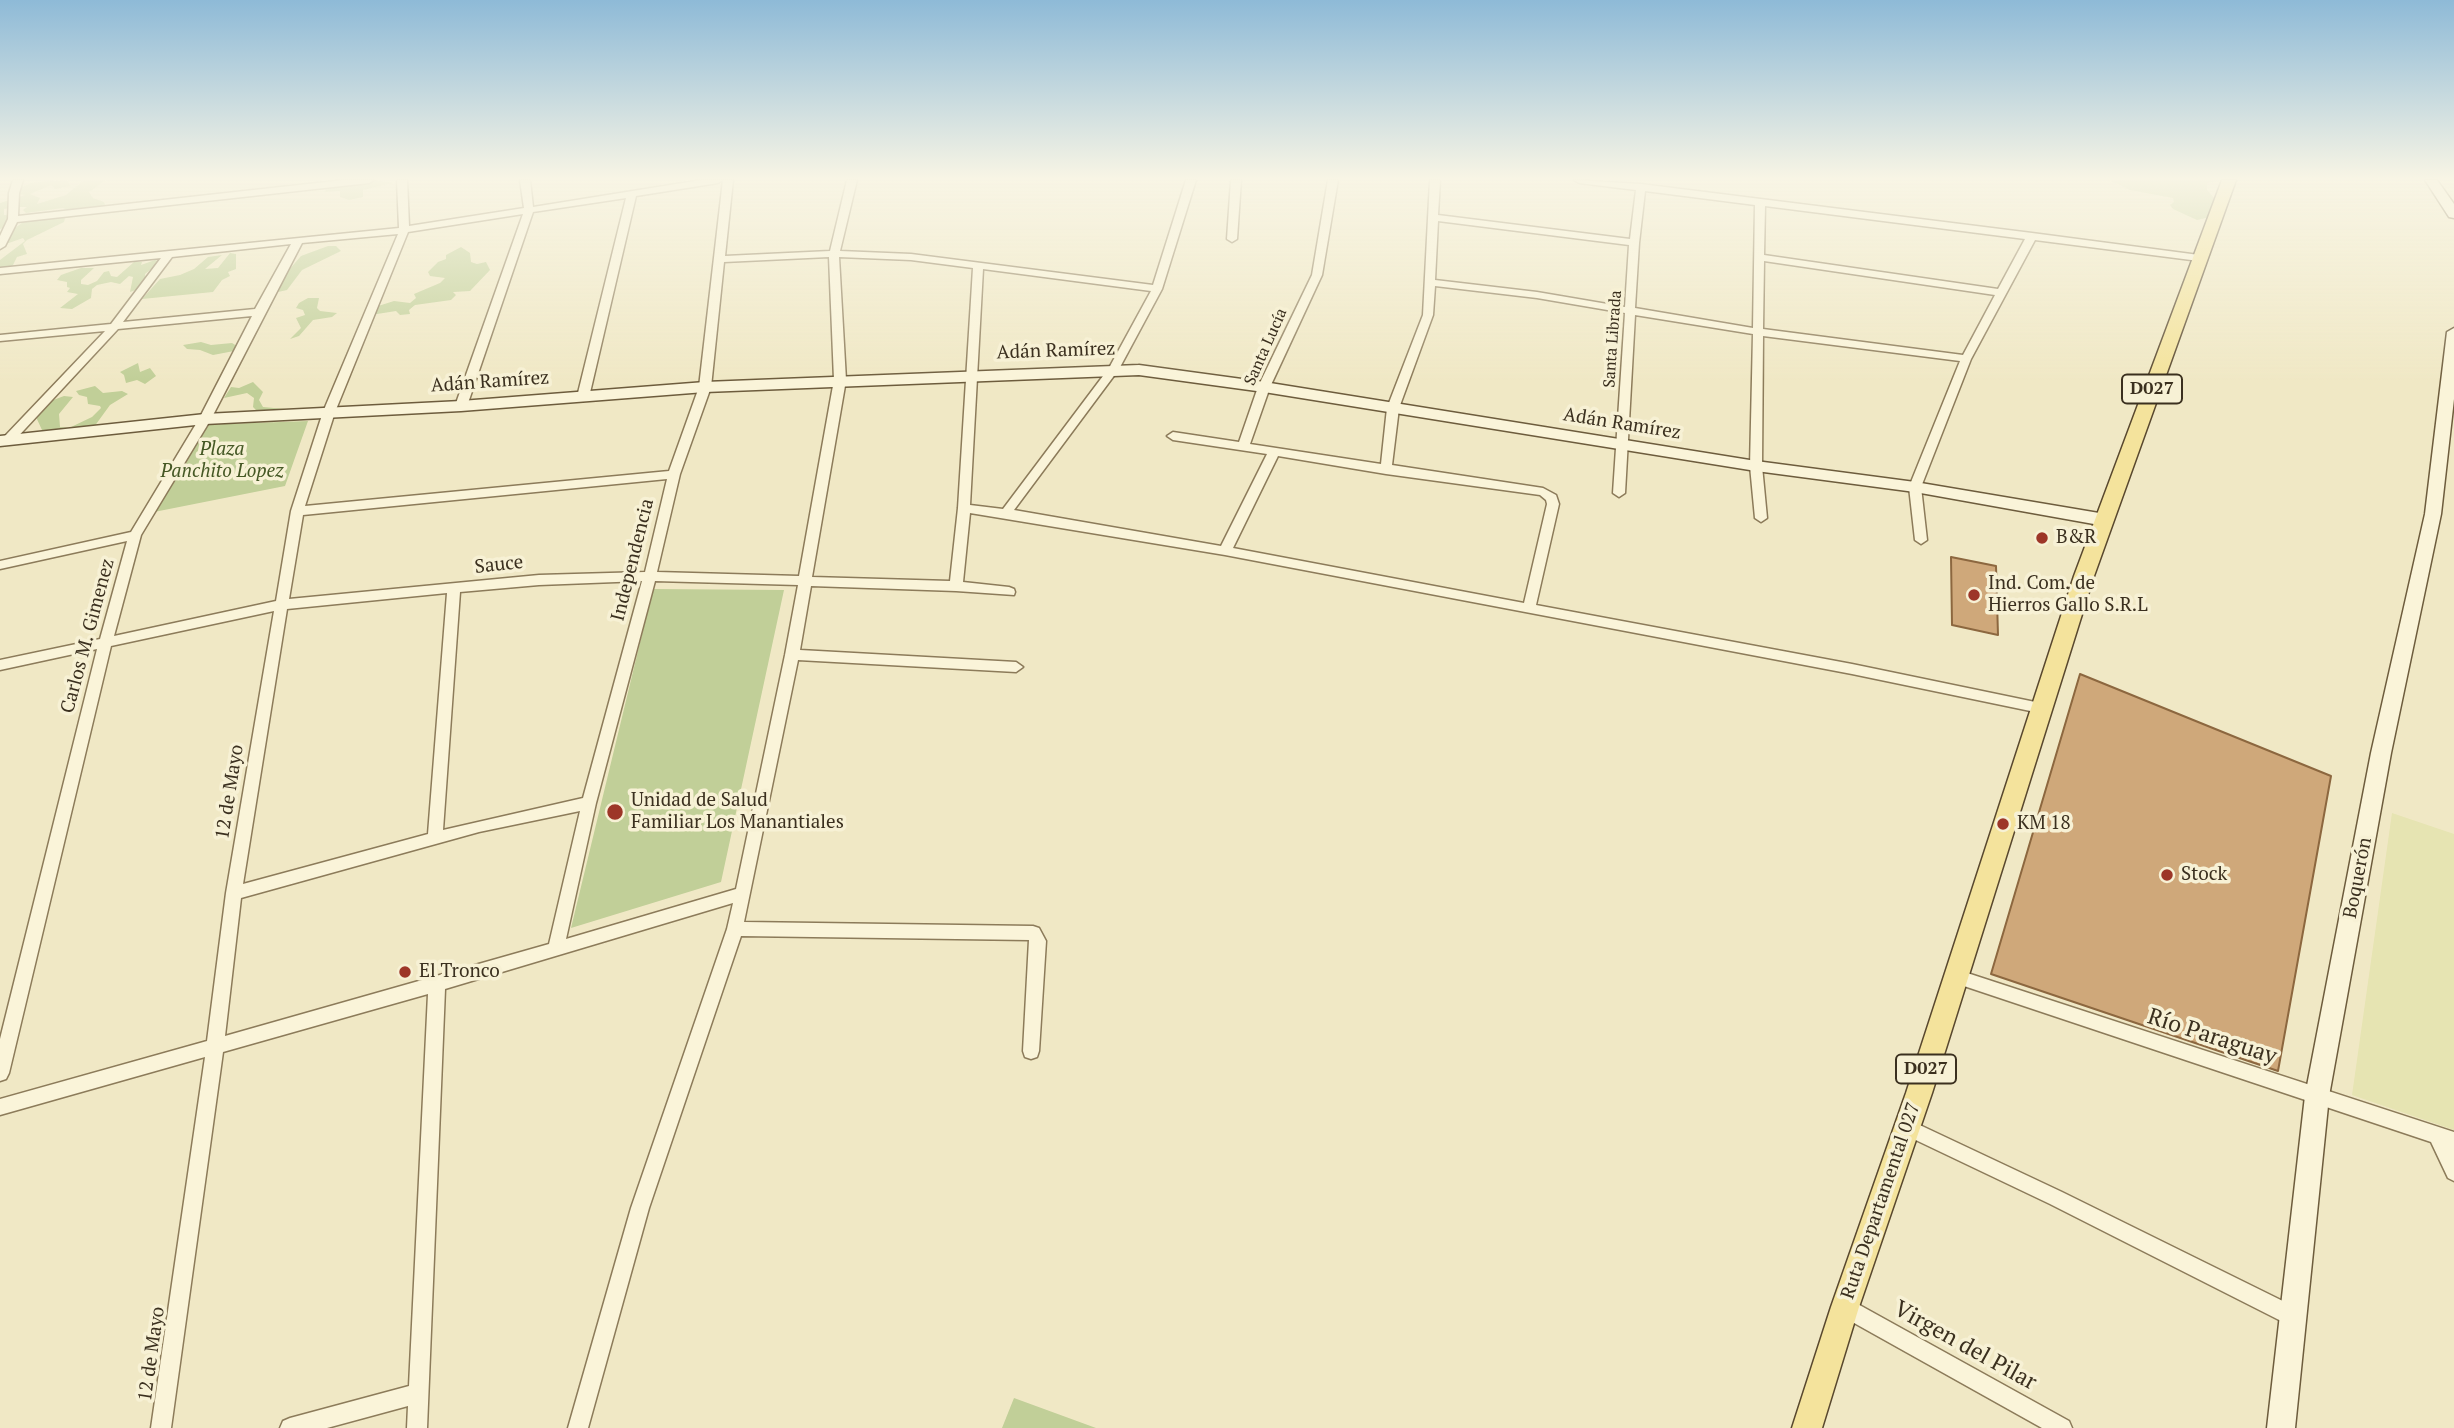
<!DOCTYPE html>
<meta charset="utf-8">
<style>
body{margin:0}
canvas{display:block;background:#f0e8c5}
</style>
<canvas width="2454" height="1428"></canvas>
<script>
const c = document.querySelector('canvas').getContext('2d');
c.lineJoin = 'round';
function paint(path, color) { c.fillStyle = color; c.fill(path, 'evenodd'); }
const shape = rows => new Path2D(rows.map(r => 'M' + r).join(''));
function strokePath(path, color, width, dash) { c.strokeStyle = color; c.lineWidth = width; c.lineCap = dash ? 'butt' : 'round'; c.setLineDash(dash || []); c.stroke(path); }
function write(font, color, halo, rows, align = 'center') {
  c.font = font + ' "PT Serif",serif'; c.lineWidth = 7; c.setLineDash([]); c.textBaseline = 'middle'; c.strokeStyle = halo; c.fillStyle = color; for (const [text, x, y, turn = 0] of rows) {
    c.save(); c.translate(x, y); c.rotate((+turn || 0) * Math.PI / 180); c.textAlign = isNaN(turn) ? turn : align; if (halo) c.strokeText(text, 0, 0); c.fillText(text, 0, 0); c.restore();
  }
}
const farmland = shape([
 [2392,813,2454,834,2454,1130,2352,1095]
]);
const green = shape([
 [62,180,67,180,71,186,55,189,51,185,30,194,40,198,37,204,66,195,84,180,106,180,89,192,93,198,104,202,106,208,82,216,63,208,26,213,23,210,27,207,14,207,4,209,4,215,20,216,20,219,16,224,0,229,0,203,25,195,15,194,15,190,31,183],
 [377,180,394,183,363,190,363,197,349,200,340,197,340,191,323,192,328,189],
 [2109,180,2226,180,2207,183,2207,190,2215,199,2210,217,2197,220,2173,209,2170,205,2174,202,2173,198,2130,190],
 [61,216,65,218,64,222,27,240,23,244,27,254,17,257,13,265,0,275,0,260,25,241,23,238,6,244,11,231,30,217],
 [328,246,336,246,341,251,302,270,287,290,278,292,288,271,301,256],
 [461,247,470,253,471,262,477,264,486,262,490,270,470,291,453,292,456,295,451,300,415,305,409,310,410,314,400,315,396,311,377,314,370,312,375,307,394,301,410,303,416,298,414,294,440,283,445,278,430,276,428,272,438,262,446,259,446,255],
 [230,253,236,254,236,269,228,272,230,276,222,280,213,292,142,299,160,279,180,275,194,269,208,257,222,255,205,269,218,268],
 [155,260,158,261,156,265,145,274,147,286,130,292,133,277,129,276,120,284,111,282,97,285,92,289,91,298,72,309,60,308,78,294,67,292,70,288,67,287,67,282,57,280,61,275,81,268,94,268,81,280,81,284,88,285,97,281,104,272,109,271,111,276,117,277,134,262,142,262,141,265],
 [308,298,319,298,317,308,320,311,337,313,332,317,313,320,299,336,290,339,301,328,296,318,305,315,303,310,296,308,299,303],
 [201,342,211,345,232,343,237,346,234,351,213,355,200,350,187,349,183,345],
 [138,363,140,372,150,368,156,376,145,384,137,380,126,383,124,375,120,372],
 [253,382,263,392,259,400,263,407,285,409,285,412,259,413,253,407,254,398,247,393,224,398,231,387,239,388],
 [95,386,103,393,122,391,128,394,110,405,94,427,47,434,42,430,36,417,48,402,64,396,73,397,59,414,60,427,69,428,92,417,101,408,100,406,88,404,87,397,79,395,76,391],
 [308,421,285,486,149,513,199,425],
 [653,589,784,590,721,882,571,928],
 [1014,1398,1096,1428,1002,1428]
]);
const building = shape([
 [1951,557,1996,566,1998,635,1952,625,1951,557],
 [2080,674,2331,776,2278,1071,1991,974,2080,674]
]);
const street = shape([
 [13,180,23,180,19,193,18,216,344,180,374,180,369,183,17,222,5,246,0,249,0,236,8,219,9,193,13,180],
 [397,180,407,180,409,226,524,208,520,180,530,180,533,207,701,180,723,180,718,183,636,196,589,397,583,400,577,397,626,198,533,212,467,406,461,409,455,406,523,214,408,232,335,412,305,506,669,471,699,387,723,180,733,180,725,256,830,251,847,180,857,180,840,251,911,254,1153,285,1186,180,1196,180,1162,289,1119,369,1014,510,1221,546,1267,454,1173,440,1167,436,1173,432,1239,442,1258,387,1312,275,1328,180,1338,180,1322,275,1270,387,1250,444,1381,464,1387,408,1423,315,1430,180,1440,180,1438,215,1630,239,1636,190,1579,183,1574,180,1641,184,2032,233,2199,255,2204,258,2199,261,2035,240,1971,359,1921,487,1927,540,1921,544,1915,540,1909,487,1960,361,1763,336,1762,466,1767,518,1761,522,1755,518,1750,466,1753,334,1635,315,1625,493,1619,497,1613,493,1625,313,1537,298,1435,286,1433,315,1399,408,1392,465,1543,488,1556,495,1559,504,1536,605,1852,664,2040,703,2045,704,2047,708,2045,712,2040,713,1852,674,1225,555,970,513,963,582,1009,587,1014,589,1015,592,1014,595,956,591,811,586,800,650,1016,662,1023,667,1016,672,798,660,744,922,1033,926,1039,928,1046,941,1039,1051,1037,1057,1031,1059,1025,1057,1023,1051,1029,940,741,936,649,1208,588,1428,568,1428,631,1208,727,929,733,903,445,989,427,1428,407,1428,408,1406,327,1428,280,1428,283,1421,290,1418,409,1386,428,994,223,1052,171,1428,151,1428,205,1057,0,1115,0,1099,207,1041,226,893,274,611,111,646,9,1073,6,1079,0,1081,0,1039,97,649,0,670,0,660,100,639,127,541,0,569,0,561,131,532,199,419,252,316,118,329,12,443,8,444,4,443,4,437,105,331,0,341,0,335,111,324,161,258,0,274,0,268,399,228,397,180],
 [1645,191,1755,205,1753,328,1635,308,1639,243,1645,191],
 [1765,206,2025,239,1998,289,1764,255,1765,206],
 [1438,221,1629,245,1625,307,1537,292,1435,280,1438,221],
 [398,234,323,412,291,511,276,601,114,636,141,535,211,419,302,243,398,234],
 [291,244,255,309,123,322,172,257,291,244],
 [829,257,834,380,799,576,657,572,680,474,711,387,724,262,829,257],
 [839,257,911,260,973,268,958,508,950,581,812,577,846,380,839,257],
 [1764,261,1995,295,1963,355,1763,329,1764,261],
 [983,269,1151,291,1109,368,1003,509,970,505,983,269],
 [1278,456,1386,474,1540,495,1546,500,1547,504,1524,603,1233,548,1278,456],
 [667,479,645,572,539,575,289,599,303,515,667,479],
 [642,581,583,798,443,830,460,592,539,585,642,581],
 [655,581,798,585,785,655,736,889,566,939,596,803,655,581],
 [447,593,428,834,243,884,287,609,447,593],
 [580,811,549,944,225,1036,241,898,479,832,580,811],
 [1231,180,1241,180,1237,239,1232,242,1227,239,1231,180],
 [1955,969,2454,1132,2454,1181,2448,1178,2431,1142,1949,981,1947,976,1949,971,1955,969],
 [1907,1119,2062,1192,2301,1310,2304,1317,2301,1324,2294,1327,2287,1324,2050,1204,1901,1133,1898,1127,1901,1121,1907,1119],
 [1845,1297,2069,1421,2072,1428,2042,1428,1838,1314,1835,1307,1838,1300,1845,1297]
]);
const secondary = shape([
 [2425,180,2437,180,2454,204,2454,218,2449,217,2425,180],
 [2454,328,2454,399,2441,514,2391,753,2329,1096,2295,1428,2267,1428,2305,1096,2371,753,2425,514,2447,332,2454,328],
 [1139,365,1264,382,1756,461,1915,482,2105,514,2113,520,2105,526,1915,492,1756,471,1264,392,1139,375,705,392,461,411,205,424,0,446,0,436,205,414,461,401,705,382,1139,365]
]);
const primary = shape([
 [2222,180,2236,180,2094,576,1932,1093,1859,1307,1822,1428,1792,1428,1831,1307,1906,1093,2074,576,2222,180]
]);
const markers = [
 [2042,538,7,"#9d3628"],
 [1974,595,7,"#9d3628"],
 [615,812,9,"#9d3628"],
 [2003,824,7,"#9d3628"],
 [2167,875,7,"#9d3628"],
 [405,972,7,"#9d3628"]
];
const farStreetnames = [
 ["Santa Librada",1613,339,-86],
 ["Santa Lucía",1266,347,-66]
];
const shields = [
 [2152,389,60],
 [1926,1069,60]
];
const shieldNames = [
 ["D027",2152,389],
 ["D027",1926,1069]
];
const streetNames = [
 ["Adán Ramírez",1056,351,-2],
 ["Adán Ramírez",490,382,-4],
 ["Adán Ramírez",1622,424,9],
 ["Independencia",633,560,-76],
 ["Sauce",499,565,-6],
 ["Carlos M. Gimenez",88,636,-75],
 ["12 de Mayo",230,792,-81],
 ["Boquerón",2358,878,-79],
 ["Ruta Departamental 027",1881,1201,-71],
 ["12 de Mayo",152,1354,-82]
];
const parkNames = [
 ["Plaza",222,450],
 ["Panchito Lopez",222,472]
];
const poiNames = [
 ["B&R",2056,538],
 ["Ind. Com. de",1988,584],
 ["Hierros Gallo S.R.L",1988,606],
 ["Unidad de Salud",631,801],
 ["Familiar Los Manantiales",631,823],
 ["KM 18",2017,824],
 ["Stock",2181,875],
 ["El Tronco",419,972]
];
const nearStreetnames = [
 ["Río Paraguay",2212,1037,18],
 ["Virgen del Pilar",1965,1346,29]
];
paint(farmland, '#e6e4b2');
paint(green, '#c1cf98');
paint(building, '#cfa87a');
strokePath(building, '#8c673f', 2);
strokePath(street, '#8c7b5a', 3);
strokePath(secondary, '#6d5c3d', 3);
strokePath(primary, '#59482e', 3);
paint(street, '#faf4d9');
paint(secondary, '#faf4d9');
paint(primary, '#f4e39c');
const sky = c.createLinearGradient(0, 0, 0, 380);
sky.addColorStop(0, '#8ebad7');
sky.addColorStop(0.47, '#f8f5e5');
sky.addColorStop(1, '#f8f5e500');
c.fillStyle = sky;
c.fillRect(0, 0, 2454, 380);
for (const [x, y, r, color] of markers) { const dot = new Path2D(); dot.arc(x, y, r, 0, 2 * Math.PI); c.fillStyle = color; c.fill(dot); strokePath(dot, '#f7f1d5', 2.5); }
write('16px', '#3b301f', '#f7f1d5', farStreetnames);
for (const [x, y, w] of shields) { const box = new Path2D(); box.roundRect(x - w / 2, y - 14.5, w, 29, 5); c.fillStyle = '#f7f1d5'; c.fill(box); strokePath(box, '#3b301f', 2); }
write('bold 18px', '#3b301f', null, shieldNames);
write('19px', '#3b301f', '#f7f1d5', streetNames);
write('italic 19px', '#455825', '#f7f1d5', parkNames);
write('19px', '#3b301f', '#f7f1d5', poiNames, 'left');
write('23px', '#3b301f', '#f7f1d5', nearStreetnames);
</script>
